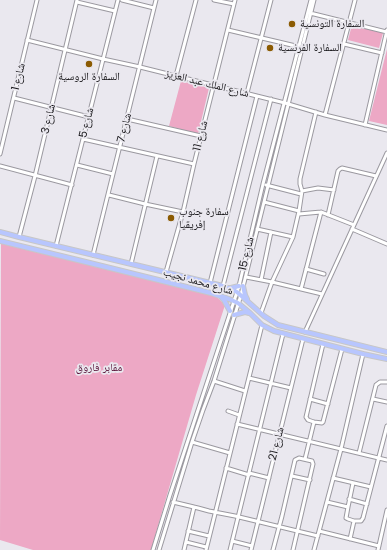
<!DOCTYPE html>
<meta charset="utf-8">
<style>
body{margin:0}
canvas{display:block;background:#eae8ef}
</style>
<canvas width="387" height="550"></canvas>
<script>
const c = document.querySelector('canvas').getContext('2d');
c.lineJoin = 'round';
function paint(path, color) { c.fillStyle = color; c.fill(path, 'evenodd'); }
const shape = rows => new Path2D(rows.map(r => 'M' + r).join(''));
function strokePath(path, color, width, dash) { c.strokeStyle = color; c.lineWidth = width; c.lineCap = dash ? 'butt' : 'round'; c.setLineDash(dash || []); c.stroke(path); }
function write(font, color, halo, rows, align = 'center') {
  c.font = font + ' Poppins,"Noto Naskh Arabic",sans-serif'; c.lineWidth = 3.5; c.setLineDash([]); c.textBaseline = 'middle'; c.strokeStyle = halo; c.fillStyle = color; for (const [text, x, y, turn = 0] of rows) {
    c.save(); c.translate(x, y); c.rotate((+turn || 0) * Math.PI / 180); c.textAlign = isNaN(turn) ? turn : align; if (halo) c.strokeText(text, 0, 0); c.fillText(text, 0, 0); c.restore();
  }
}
const green = shape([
 [352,25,383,33,379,48,348,40],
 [387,49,387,125,369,121],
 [181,81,209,88,198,134,169,126],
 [1,241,216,296,225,305,196,395,151,550,33,550,0,540]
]);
const minor = shape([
 [122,0,154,8],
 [214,0,234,4],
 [77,2,115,11],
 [310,13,387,32],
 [228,30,300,47],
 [27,40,103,59,140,67,285,103,325,115,387,130],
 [344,44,382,53],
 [176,76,196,0],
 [247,93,271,0],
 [14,98,89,117],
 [325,115,355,0],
 [127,119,201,136],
 [365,125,387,30],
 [83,139,194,164],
 [0,154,37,0],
 [77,165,113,174],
 [0,166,72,185],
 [266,185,301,194],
 [302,191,318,188,334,190],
 [109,195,145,204,183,212],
 [264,202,299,211],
 [299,214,321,212,354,225],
 [328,215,338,171,340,169,342,168,376,176],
 [257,229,293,237],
 [352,229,387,244],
 [19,237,35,176,77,0],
 [56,246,118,0],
 [93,255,156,0],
 [131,264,157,156],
 [306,269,324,274],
 [166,272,183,212,194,164,235,0],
 [246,277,272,282,322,294],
 [261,280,271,232],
 [210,283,257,96],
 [223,286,271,99],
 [301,289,321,212],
 [261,313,272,282,293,237,299,211,302,191,300,184,300,179,316,112],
 [305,332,387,153],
 [323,344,306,417,308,420,314,422,322,423,323,422,342,349],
 [249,378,291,388],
 [214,381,245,391],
 [310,399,328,404],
 [373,399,387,402],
 [228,411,239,415],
 [237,424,387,460],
 [192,442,230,453],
 [359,453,376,385,380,382,387,382],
 [305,459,314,422],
 [226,468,249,475],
 [249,473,269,478],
 [292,476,310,480],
 [333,478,371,487],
 [353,483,348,507,346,518,348,519,354,521,361,521,363,518,387,426],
 [349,499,367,504],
 [173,502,198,508,209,511,235,516,318,536],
 [327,502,348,507],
 [188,531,209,536],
 [319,531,379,546],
 [350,539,354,521],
 [232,541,252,546],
 [186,542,206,547],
 [153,550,170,495,239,286,263,184,311,0],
 [159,550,192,442,203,410,214,381,241,295,314,0],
 [184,550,194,507],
 [206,550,262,325],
 [230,550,283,334],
 [251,550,303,339],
 [273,550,282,516,295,460,299,458,312,461,313,464,293,550],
 [314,550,341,449,363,354],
 [378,550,387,510]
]);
const major = shape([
 [0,232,19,237,223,286,237,292,264,316,278,325,387,352],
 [0,241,90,263,211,293,229,299,238,303,250,313,262,325,274,331,363,354,387,359],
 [243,286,245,295,247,299],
 [228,288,231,288,239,286],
 [222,298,224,300,230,311],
 [234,315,245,312,249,313]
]);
const markers = [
 [292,24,4,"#8b5b03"],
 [270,48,4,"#8b5b03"],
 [89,64,4,"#8b5b03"],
 [171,218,4,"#8b5b03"]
];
const poiNames = [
 ["السفارة التونسية",300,24],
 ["السفارة الفرنسية",278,48],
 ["السفارة الروسية",89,77,"center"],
 ["سفارة جنوب",179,212],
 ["إفريقيا",179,225]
];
const streetNames = [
 ["شارع 1",19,77,-77],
 ["شارع الملك عبد العزيز",207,84,14],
 ["شارع 3",49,119,-77],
 ["شارع 5",87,123,-76],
 ["شارع 7",125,128,-76],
 ["شارع 11",201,136,-76],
 ["شارع 15",247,254,-77],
 ["شارع محمد نجيب",198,282,16],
 ["شارع 21",277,444,-76]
];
const parkNames = [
 ["مقابر فاروق",99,368]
];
paint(green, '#eda8c5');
strokePath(minor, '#9b99a0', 5);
strokePath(major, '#c7c7c8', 6);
strokePath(minor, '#fff', 3);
strokePath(major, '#b8c6fe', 4);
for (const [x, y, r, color] of markers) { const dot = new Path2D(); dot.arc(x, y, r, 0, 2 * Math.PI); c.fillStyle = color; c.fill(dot); strokePath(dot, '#eae8ef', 1.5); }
write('11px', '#161518', '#eae8ef', poiNames, 'left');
write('11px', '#161518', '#eae8ef', streetNames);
write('11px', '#581238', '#eae8ef', parkNames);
</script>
